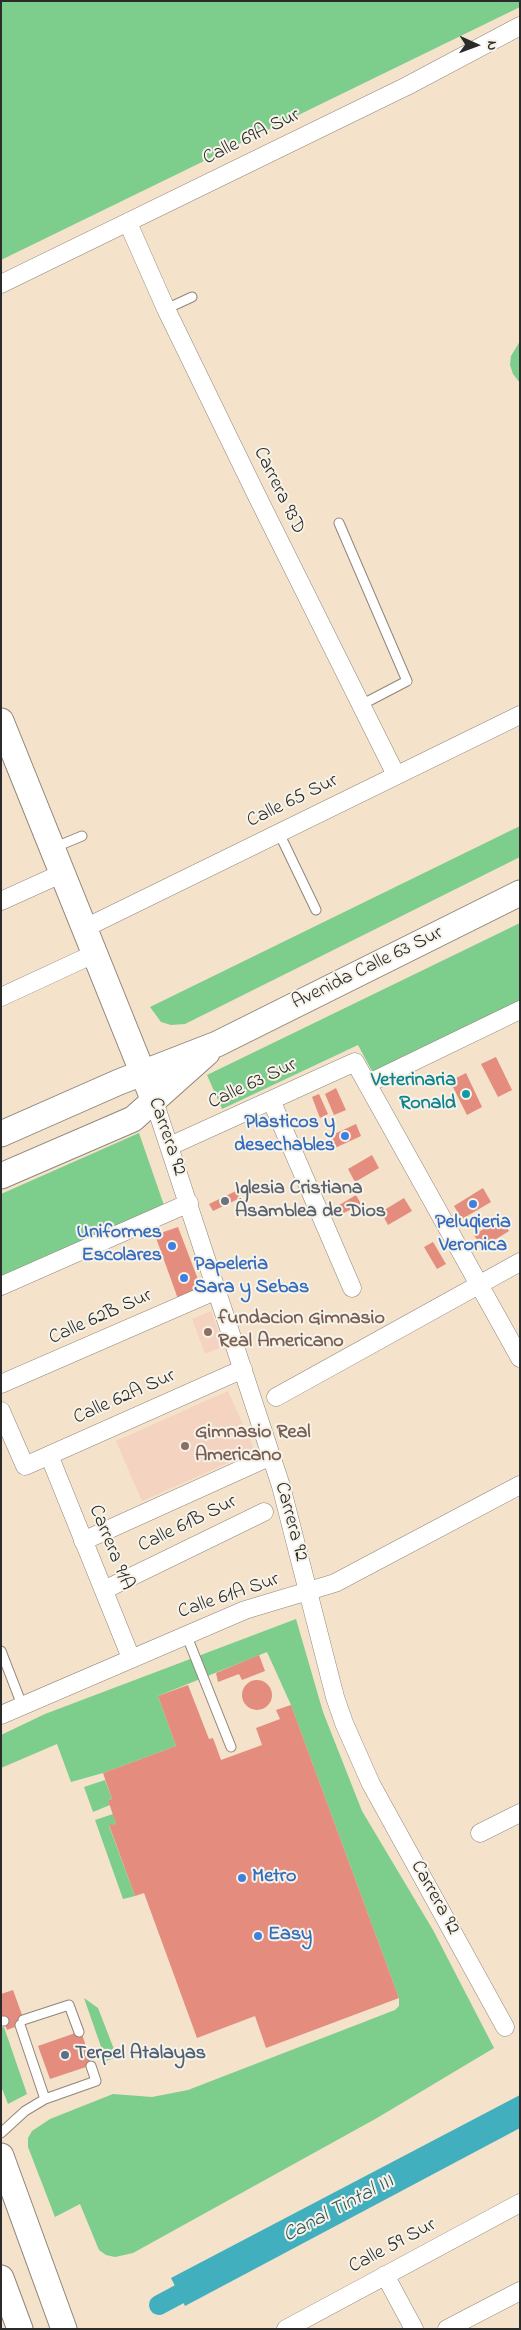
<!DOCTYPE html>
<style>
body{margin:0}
#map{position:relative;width:521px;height:2330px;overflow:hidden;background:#f4e2ca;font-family:"Indie Flower",sans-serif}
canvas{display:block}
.frame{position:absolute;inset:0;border:2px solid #2b2b2b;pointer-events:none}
.north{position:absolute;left:451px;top:20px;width:50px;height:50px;-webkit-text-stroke:4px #f7f3e8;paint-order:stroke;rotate:92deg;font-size:14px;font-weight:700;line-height:20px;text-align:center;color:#2b2b2b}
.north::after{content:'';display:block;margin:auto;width:18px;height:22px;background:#2b2b2b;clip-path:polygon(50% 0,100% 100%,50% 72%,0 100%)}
</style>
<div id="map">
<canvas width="521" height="2330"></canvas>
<div class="frame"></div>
<div class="north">N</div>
</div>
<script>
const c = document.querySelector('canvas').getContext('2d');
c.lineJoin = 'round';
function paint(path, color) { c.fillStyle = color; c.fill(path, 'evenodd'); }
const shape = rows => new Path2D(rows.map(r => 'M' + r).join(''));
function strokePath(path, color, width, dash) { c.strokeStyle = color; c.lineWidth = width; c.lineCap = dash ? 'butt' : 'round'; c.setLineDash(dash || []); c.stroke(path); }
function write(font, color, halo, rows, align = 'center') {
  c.font = font + ' "Indie Flower",sans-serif'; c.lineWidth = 4; c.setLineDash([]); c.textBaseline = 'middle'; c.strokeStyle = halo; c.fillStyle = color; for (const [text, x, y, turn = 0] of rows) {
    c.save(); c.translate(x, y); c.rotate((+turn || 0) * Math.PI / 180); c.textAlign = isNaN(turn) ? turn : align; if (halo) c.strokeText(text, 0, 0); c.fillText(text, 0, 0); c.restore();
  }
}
const built = shape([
 [211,1311,224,1346,205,1354,192,1319],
 [228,1391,255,1451,142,1501,116,1441]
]);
const green = shape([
 [1,1,520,1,520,7,1,260],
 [520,341,520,383,513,374,510,365,511,356],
 [520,826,520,857,185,1024,171,1025,161,1022,150,1007],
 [520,923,520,1001,373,1073,358,1045,222,1109,207,1075],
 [139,1133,167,1214,1,1286,1,1194],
 [296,1619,323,1712,362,1811,433,1930,494,2048,377,2118,133,2253,115,2257,106,2255,99,2250,80,2204,55,2217,28,2147,28,2138,32,2131,50,2119,113,2094,152,2097,188,2090,395,2010,399,2006,399,1998,291,1705,267,1652,158,1696,176,1746,103,1773,71,1782,57,1744,1,1768,1,1735,45,1714],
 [105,1780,112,1799,108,1800,110,1805,93,1812,84,1787],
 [113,1814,116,1824,109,1826,135,1896,123,1899,95,1820],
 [84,1998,98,2008,117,2057,106,2061],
 [4,2027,27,2094,8,2104,1,2086,1,2028]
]);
const water = shape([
 [520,2095,520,2128,185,2306,171,2278]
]);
const canal = shape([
 [159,2305,204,2281]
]);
const building = shape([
 [496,1057,512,1090,498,1097,481,1064],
 [466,1073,482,1107,467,1115,450,1081],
 [336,1088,346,1110,334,1115,325,1094],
 [319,1094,328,1114,320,1118,312,1097],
 [356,1124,361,1136,335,1148,330,1136],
 [372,1155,379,1168,355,1182,348,1169],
 [483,1188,491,1202,462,1219,454,1206],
 [236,1191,240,1198,213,1211,209,1204],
 [356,1195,361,1204,340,1215,336,1207],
 [404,1198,412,1211,388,1225,381,1212],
 [501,1218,509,1231,482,1248,474,1235],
 [178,1227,202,1290,178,1299,155,1235],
 [433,1242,446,1264,437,1269,424,1247],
 [259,1655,265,1671,242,1680,239,1674,218,1682,216,1673],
 '242 1695a15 15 0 1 1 30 0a15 15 0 1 1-30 0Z',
 [188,1685,209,1739,213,1738,221,1760,262,1745,256,1728,280,1719,276,1710,291,1705,399,1998,266,2048,255,2016,197,2038,144,1893,135,1896,109,1825,116,1824,108,1800,112,1799,103,1773,176,1746,158,1696],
 [13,1990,25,2023,7,2030,1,2014,1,1994],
 [81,2031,92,2065,50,2079,38,2046]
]);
const lane = shape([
 [166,309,192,297],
 [339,523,407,681,361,705],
 [279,833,316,910],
 [53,848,82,836],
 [186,1634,231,1747],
 [1,1651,22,1705],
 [23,2020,69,2005,79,2032],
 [1,2021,4,2021],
 [20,2025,45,2099],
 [1,2133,25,2111,45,2099,96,2081,91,2066]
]);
const street = shape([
 [128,223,166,309,257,496,396,775],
 [1,284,407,86,520,26],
 [1,901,63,873],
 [85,928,520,715],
 [1,997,96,953],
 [367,1084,520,1010],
 [271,1100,352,1288],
 [154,1101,281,1486,335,1697,344,1723,371,1784,505,2027],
 [170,1146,355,1062,520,1358],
 [1,1286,189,1203],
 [1,1384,217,1290],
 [276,1397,520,1262],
 [1,1411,25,1466,243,1369],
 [49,1455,131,1658],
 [83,1541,271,1456],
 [104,1590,264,1512],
 [1,1715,245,1610,335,1583,520,1485],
 [480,1833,520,1813],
 [385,2275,414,2329],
 [286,2329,520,2203],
 [447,2329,520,2291]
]);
const secondary = shape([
 [1,721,154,1101],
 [1,1134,119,1082,217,1044,520,893],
 [1,1176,133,1119,207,1053],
 [1,2156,64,2329],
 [1,2278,20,2329]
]);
const markers = [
 [466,1094,5,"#0f9aa8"],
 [345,1136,5,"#3f7fe0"],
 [225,1201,5,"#6b7280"],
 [473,1204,5,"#3f7fe0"],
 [172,1246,5,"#3f7fe0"],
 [184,1278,5,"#3f7fe0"],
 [208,1332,5,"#8d6e63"],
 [185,1446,5,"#8d6e63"],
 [242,1878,5,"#3f7fe0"],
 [258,1936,5,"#3f7fe0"],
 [65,2055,5,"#5c6f8a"]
];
const streetNames = [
 ["Calle 69A Sur",252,138,-26],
 ["Carrera 93D",278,491,64],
 ["Calle 65 Sur",293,802,-26],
 ["Avenida Calle 63 Sur",368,969,-26],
 ["Calle 63 Sur",253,1085,-25],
 ["Carrera 92",166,1137,71],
 ["Calle 62B Sur",101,1318,-24],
 ["Calle 62A Sur",125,1398,-24],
 ["Carrera 92",290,1522,75],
 ["Calle 61B Sur",188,1525,-26],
 ["Carrera 91A",110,1548,68],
 ["Calle 61A Sur",229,1597,-19],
 ["Carrera 92",434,1898,61],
 ["Calle 59 Sur",393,2247,-28]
];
const cultureNames = [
 ["Veterinaria",456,1082],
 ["Ronald",456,1105]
];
const shopNames = [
 ["Plasticos y",335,1124,"right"],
 ["desechables",335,1147,"right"],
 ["Peluqieria",473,1224,"center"],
 ["Veronica",473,1247,"center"],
 ["Uniformes",162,1234,"right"],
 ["Escolares",162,1257,"right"],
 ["Papeleria",194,1266],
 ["Sara y Sebas",194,1289],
 ["Metro",252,1878],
 ["Easy",268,1936]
];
const worshipNames = [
 ["Iglesia Cristiana",235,1190],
 ["Asamblea de Dios",235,1213]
];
const educationNames = [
 ["fundacion Gimnasio",218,1320],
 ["Real Americano",218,1343],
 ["Gimnasio Real",195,1434],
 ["Americano",195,1457]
];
const serviceNames = [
 ["Terpel Atalayas",75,2055]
];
const waterNames = [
 ["Canal Tintal III",339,2210,-28]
];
paint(built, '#f4d3c0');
paint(green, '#7dcd8d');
paint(water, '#42afbf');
strokePath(canal, '#42afbf', 20);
paint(building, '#e48c7e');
strokePath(lane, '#90867a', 11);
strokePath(street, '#90867a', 19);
strokePath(secondary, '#90867a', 27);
strokePath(lane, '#fff', 9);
strokePath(street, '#fff', 18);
strokePath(secondary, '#fff', 25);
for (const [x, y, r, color] of markers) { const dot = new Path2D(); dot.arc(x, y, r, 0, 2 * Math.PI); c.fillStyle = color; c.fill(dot); strokePath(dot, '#f7f3e8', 2); }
write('20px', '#2b2b2b', '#f7f3e8', streetNames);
write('bold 20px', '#0d838f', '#f7f3e8', cultureNames, 'right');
write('bold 20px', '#366cbe', '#f7f3e8', shopNames, 'left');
write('bold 20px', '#5b616d', '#f7f3e8', worshipNames, 'left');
write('bold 20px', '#785e54', '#f7f3e8', educationNames, 'left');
write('bold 20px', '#4e5e75', '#f7f3e8', serviceNames, 'left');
write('italic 21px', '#33595f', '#f7f3e8', waterNames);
</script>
